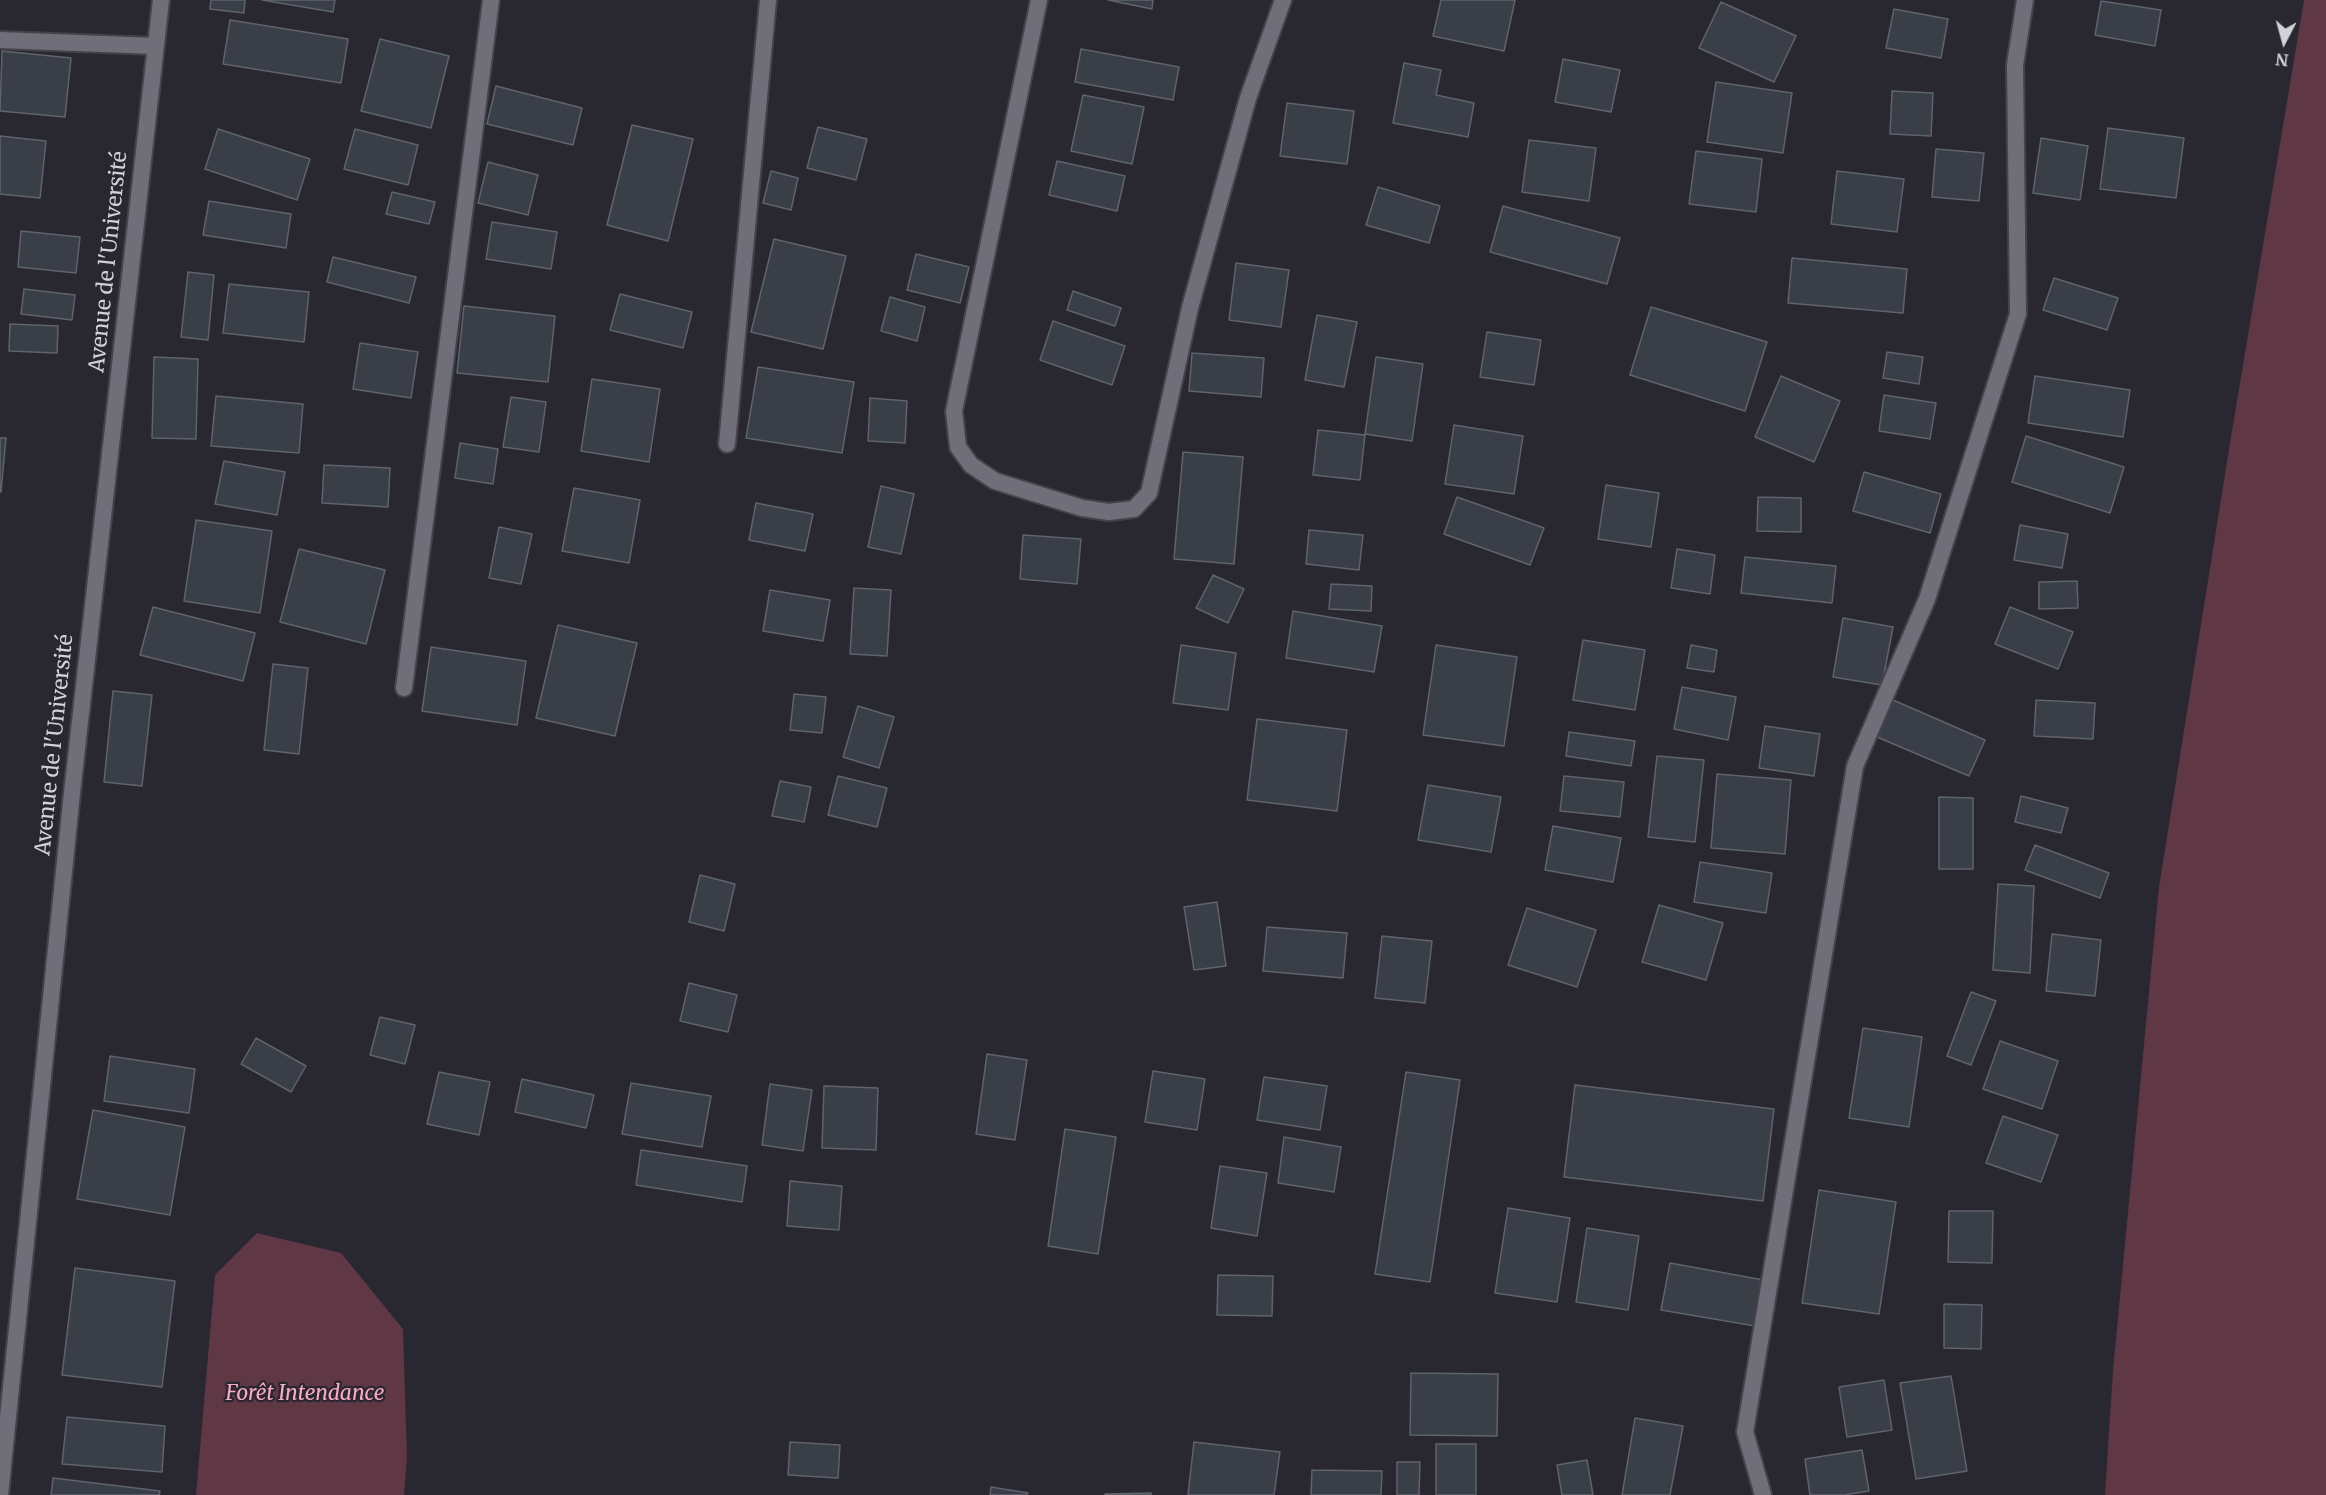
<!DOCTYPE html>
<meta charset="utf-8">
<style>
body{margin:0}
#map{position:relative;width:2326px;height:1495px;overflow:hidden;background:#292730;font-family:Merriweather,serif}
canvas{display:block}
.north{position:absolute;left:2254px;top:12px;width:60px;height:60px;-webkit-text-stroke:4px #292730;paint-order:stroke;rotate:186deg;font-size:16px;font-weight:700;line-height:24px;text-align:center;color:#d3d2d8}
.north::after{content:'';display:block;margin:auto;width:21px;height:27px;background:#d3d2d8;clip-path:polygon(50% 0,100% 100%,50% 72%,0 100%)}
</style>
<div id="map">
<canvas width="2326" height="1495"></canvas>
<div class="north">N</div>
</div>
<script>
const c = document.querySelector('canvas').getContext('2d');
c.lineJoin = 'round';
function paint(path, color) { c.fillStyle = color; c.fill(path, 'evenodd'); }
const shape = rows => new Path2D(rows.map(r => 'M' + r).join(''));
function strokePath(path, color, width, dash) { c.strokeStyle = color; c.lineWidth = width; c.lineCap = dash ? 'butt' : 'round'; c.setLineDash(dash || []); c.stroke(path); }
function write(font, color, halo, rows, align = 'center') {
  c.font = font + ' Merriweather,serif'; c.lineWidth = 4.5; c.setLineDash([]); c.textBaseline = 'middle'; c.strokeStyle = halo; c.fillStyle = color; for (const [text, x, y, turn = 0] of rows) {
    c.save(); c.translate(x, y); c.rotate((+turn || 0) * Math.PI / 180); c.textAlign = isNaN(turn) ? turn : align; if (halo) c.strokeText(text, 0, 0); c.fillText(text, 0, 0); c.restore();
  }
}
const green = shape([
 [2304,0,2326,0,2326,1495,2105,1495,2113,1370,2159,887,2230,443],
 [257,1233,341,1253,403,1329,407,1458,404,1495,196,1495,215,1275]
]);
const building = shape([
 [211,0,245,0,244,13,210,9,211,0],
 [262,0,335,0,333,12,262,0],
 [1108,0,1153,0,1152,9,1108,0],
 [1441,0,1515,0,1504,51,1433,36,1441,0],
 [2101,1,2161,10,2155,46,2095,35,2101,1],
 [1721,2,1796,36,1774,82,1699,48,1721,2],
 [1894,9,1948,19,1941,58,1886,48,1894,9],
 [230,20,348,39,341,83,223,64,230,20],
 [380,39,449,56,431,128,361,111,380,39],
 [1081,49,1179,67,1173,100,1075,82,1081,49],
 [2,51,71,58,65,117,0,111,2,51],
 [1563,59,1620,70,1611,112,1555,102,1563,59],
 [1404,63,1441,70,1436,95,1474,103,1468,137,1393,123,1404,63],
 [1716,82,1792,93,1783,153,1707,142,1716,82],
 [496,86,582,108,573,145,487,124,496,86],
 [1892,91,1933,93,1931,136,1890,134,1892,91],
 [1083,95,1144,107,1132,164,1071,151,1083,95],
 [1287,103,1354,111,1347,164,1280,156,1287,103],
 [632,125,693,139,668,241,607,225,632,125],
 [818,127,867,139,856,180,807,168,818,127],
 [2108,128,2184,138,2176,198,2100,189,2108,128],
 [218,129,310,159,297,200,205,169,218,129],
 [355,129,418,145,408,185,344,169,355,129],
 [0,136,46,141,40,198,0,194,0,136],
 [2041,138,2088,146,2080,200,2033,193,2041,138],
 [1529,140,1596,148,1589,201,1522,192,1529,140],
 [1936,149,1984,153,1979,201,1932,197,1936,149],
 [1696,151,1762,159,1756,212,1689,204,1696,151],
 [1057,161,1125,176,1117,211,1049,195,1057,161],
 [488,162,538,175,528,215,478,203,488,162],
 [771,171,798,178,791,210,763,203,771,171],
 [1837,171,1904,179,1897,232,1831,224,1837,171],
 [1378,187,1440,206,1429,243,1366,225,1378,187],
 [392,192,435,202,429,224,386,214,392,192],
 [209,201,291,214,286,248,203,235,209,201],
 [1503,206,1620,238,1607,284,1490,252,1503,206],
 [492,222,557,232,551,269,486,259,492,222],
 [21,231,80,237,76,273,18,267,21,231],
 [774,239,846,256,823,349,751,332,774,239],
 [916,254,969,267,960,303,907,290,916,254],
 [333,257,416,277,409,303,327,282,333,257],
 [1792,258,1907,269,1903,313,1788,303,1792,258],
 [1236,263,1289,270,1281,327,1229,320,1236,263],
 [188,272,214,275,208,340,181,337,188,272],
 [2054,278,2118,298,2107,330,2043,310,2054,278],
 [229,284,309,292,304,342,223,333,229,284],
 [24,289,75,295,72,320,21,314,24,289],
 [1073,291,1121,308,1115,326,1067,310,1073,291],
 [620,294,692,312,683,348,610,330,620,294],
 [890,297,925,307,917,341,881,331,890,297],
 [464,306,555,316,548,382,457,373,464,306],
 [1651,307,1767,342,1745,411,1630,375,1651,307],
 [1317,315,1357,322,1344,387,1305,380,1317,315],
 [1053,321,1125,346,1112,385,1040,360,1053,321],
 [10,324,58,326,57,353,9,351,10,324],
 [1487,332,1541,340,1534,385,1480,377,1487,332],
 [360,343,418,352,411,398,353,389,360,343],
 [1887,352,1923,357,1919,384,1883,378,1887,352],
 [1192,353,1264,358,1261,397,1189,391,1192,353],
 [154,357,198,359,196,439,152,438,154,357],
 [1376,357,1423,364,1412,441,1365,434,1376,357],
 [758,367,854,382,842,453,746,438,758,367],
 [1781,376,1840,401,1814,462,1755,437,1781,376],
 [2035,376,2130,390,2123,437,2028,423,2035,376],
 [592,379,660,389,649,462,581,451,592,379],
 [1884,395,1936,403,1930,439,1879,431,1884,395],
 [216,396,303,404,299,453,211,446,216,396],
 [511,397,546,402,539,452,503,447,511,397],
 [870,398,907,401,905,443,868,441,870,398],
 [1454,425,1523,436,1514,494,1445,484,1454,425],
 [1318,430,1365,435,1360,480,1313,475,1318,430],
 [2026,436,2124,467,2110,513,2012,482,2026,436],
 [0,438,6,438,1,492,0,492,0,438],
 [460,443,498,449,493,484,455,478,460,443],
 [1183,452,1243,457,1234,564,1174,559,1183,452],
 [224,461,285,472,277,515,215,504,224,461],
 [324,465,390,468,388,507,322,503,324,465],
 [1864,472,1941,494,1930,533,1853,511,1864,472],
 [1606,485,1659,493,1651,547,1598,539,1606,485],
 [881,486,914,494,901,554,868,547,881,486],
 [574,488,640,500,629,563,562,551,574,488],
 [1457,497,1544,528,1530,565,1444,534,1457,497],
 [1758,497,1801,498,1801,532,1757,531,1758,497],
 [756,503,813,514,805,551,749,540,756,503],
 [196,520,272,531,260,613,184,601,196,520],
 [2020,525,2068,534,2062,568,2014,560,2020,525],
 [499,527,532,534,521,584,489,578,499,527],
 [1309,530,1363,535,1359,570,1306,564,1309,530],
 [1023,535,1081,539,1077,584,1020,579,1023,535],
 [299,549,385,570,366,644,280,622,299,549],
 [1677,549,1715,555,1710,594,1671,588,1677,549],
 [1745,557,1836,566,1832,603,1741,593,1745,557],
 [1213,575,1244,589,1228,623,1196,608,1213,575],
 [2077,581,2078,608,2039,609,2039,582,2077,581],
 [1331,584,1372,586,1371,611,1329,609,1331,584],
 [854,588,891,590,887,656,850,654,854,588],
 [770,590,830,600,823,641,763,631,770,590],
 [153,607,255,633,243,681,140,655,153,607],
 [2010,607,2073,632,2058,669,1995,644,2010,607],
 [1293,611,1382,626,1374,672,1286,658,1293,611],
 [1843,618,1893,627,1882,685,1833,677,1843,618],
 [558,625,637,643,615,736,536,718,558,625],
 [1583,640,1645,650,1635,710,1573,700,1583,640],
 [1181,645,1236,653,1228,710,1173,703,1181,645],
 [1436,645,1517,657,1504,746,1423,735,1436,645],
 [1691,645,1717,650,1714,672,1687,668,1691,645],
 [431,647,526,661,517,725,422,711,431,647],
 [273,664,308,668,299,754,264,750,273,664],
 [1682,687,1736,697,1728,740,1674,729,1682,687],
 [113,691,152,695,142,786,104,782,113,691],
 [794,694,826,697,822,733,790,730,794,694],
 [1893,700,1985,740,1969,776,1877,737,1893,700],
 [2036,700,2095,703,2093,739,2034,736,2036,700],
 [858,706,894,717,879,768,843,757,858,706],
 [1257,719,1347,730,1337,811,1247,800,1257,719],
 [1765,726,1820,734,1814,776,1759,768,1765,726],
 [1569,732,1635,741,1631,766,1566,756,1569,732],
 [1657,756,1704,760,1695,842,1648,837,1657,756],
 [1717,774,1791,780,1785,854,1711,848,1717,774],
 [838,776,887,788,877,827,828,815,838,776],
 [1564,776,1624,782,1620,817,1560,811,1564,776],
 [780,781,811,787,804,822,772,816,780,781],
 [1428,785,1501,797,1491,852,1418,840,1428,785],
 [2021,796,2068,808,2061,833,2015,822,2021,796],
 [1939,797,1973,798,1973,869,1939,869,1939,797],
 [1553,826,1621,838,1613,882,1545,870,1553,826],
 [2035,845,2109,873,2100,898,2025,870,2035,845],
 [1700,862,1772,873,1766,913,1694,902,1700,862],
 [700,875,735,884,724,931,689,922,700,875],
 [1998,884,2034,886,2030,973,1993,970,1998,884],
 [1217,902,1226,966,1194,970,1184,907,1217,902],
 [1659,905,1723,923,1706,980,1642,962,1659,905],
 [1527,908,1596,930,1577,987,1508,965,1527,908],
 [1267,927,1347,933,1343,978,1263,971,1267,927],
 [2052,934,2101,940,2095,996,2046,991,2052,934],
 [1382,936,1432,941,1425,1003,1375,998,1382,936],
 [689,983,737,995,728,1032,680,1021,689,983],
 [1971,992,1996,1001,1971,1065,1947,1056,1971,992],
 [380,1017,415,1025,405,1064,370,1055,380,1017],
 [1863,1028,1922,1037,1909,1127,1849,1118,1863,1028],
 [256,1038,306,1066,291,1092,241,1064,256,1038],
 [2000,1041,2058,1061,2042,1109,1983,1089,2000,1041],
 [987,1054,1027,1060,1015,1140,976,1134,987,1054],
 [110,1056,195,1069,189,1113,104,1101,110,1056],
 [1153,1071,1205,1079,1197,1130,1145,1122,1153,1071],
 [439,1072,490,1082,479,1135,427,1124,439,1072],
 [1406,1072,1460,1080,1430,1282,1375,1274,1406,1072],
 [1264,1077,1327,1086,1320,1130,1257,1120,1264,1077],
 [522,1079,594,1095,586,1128,515,1112,522,1079],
 [631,1083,711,1096,702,1147,622,1134,631,1083],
 [770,1084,812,1090,803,1151,762,1145,770,1084],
 [1575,1085,1774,1109,1763,1201,1564,1177,1575,1085],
 [824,1086,878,1088,876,1150,822,1148,824,1086],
 [93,1110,185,1127,170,1215,77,1199,93,1110],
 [2003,1116,2058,1135,2041,1182,1986,1163,2003,1116],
 [1065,1129,1116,1137,1098,1254,1048,1246,1065,1129],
 [1284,1137,1341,1147,1334,1192,1278,1183,1284,1137],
 [641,1150,747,1166,742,1202,636,1185,641,1150],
 [1220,1166,1267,1173,1257,1236,1211,1228,1220,1166],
 [790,1181,842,1186,839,1230,787,1226,790,1181],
 [1819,1190,1896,1202,1879,1314,1802,1303,1819,1190],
 [1508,1208,1570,1218,1557,1302,1495,1293,1508,1208],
 [1949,1211,1993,1211,1992,1263,1948,1262,1949,1211],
 [1587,1228,1639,1236,1628,1310,1576,1302,1587,1228],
 [1670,1263,1769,1281,1761,1327,1661,1310,1670,1263],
 [75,1268,175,1281,162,1387,62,1375,75,1268],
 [1218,1275,1273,1276,1272,1316,1217,1315,1218,1275],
 [1944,1304,1982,1305,1981,1349,1944,1348,1944,1304],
 [1411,1373,1498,1374,1497,1436,1410,1435,1411,1373],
 [1951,1376,1967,1471,1916,1479,1900,1383,1951,1376],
 [1884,1380,1892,1430,1847,1437,1839,1387,1884,1380],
 [67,1417,165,1426,162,1472,62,1464,67,1417],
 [1635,1418,1683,1426,1670,1495,1622,1495,1635,1418],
 [790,1442,840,1445,838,1478,788,1475,790,1442],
 [1194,1442,1280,1452,1274,1495,1188,1495,1194,1442],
 [1436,1444,1476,1444,1476,1495,1436,1495,1436,1444],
 [1862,1450,1869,1491,1844,1495,1810,1495,1805,1459,1862,1450],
 [1587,1460,1593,1495,1562,1495,1557,1465,1587,1460],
 [1397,1462,1420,1462,1419,1495,1397,1495,1397,1462],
 [1312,1470,1382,1471,1381,1495,1311,1495,1312,1470],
 [53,1478,160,1491,159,1495,51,1495,53,1478],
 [991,1487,1028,1493,1027,1495,990,1495,991,1487],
 [1151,1493,1151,1495,1105,1495,1105,1494,1151,1493]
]);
const service = shape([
 [1039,0,954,411,958,447,971,465,995,481,1082,508,1109,512,1134,509,1149,493,1190,308,1248,98,1283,0],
 [727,444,768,0],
 [404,688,491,0],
 [1763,1495,1745,1432,1855,766,1927,599,2018,314,2015,65,2025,0]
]);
const minor = shape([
 [0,40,155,46]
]);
const tertiary = shape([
 [0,1495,72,793,161,0]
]);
const streetNames = [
 ["Avenue de l'Université",109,262,-84],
 ["Avenue de l'Université",55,745,-84]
];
const parkNames = [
 ["Forêt Intendance",305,1394]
];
paint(green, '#5f3745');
paint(building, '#3a3e47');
strokePath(building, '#5f636d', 1.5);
strokePath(service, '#44424a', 20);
strokePath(minor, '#44424a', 20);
strokePath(tertiary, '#44424a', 20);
strokePath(service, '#706e79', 16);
strokePath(minor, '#706e79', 16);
strokePath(tertiary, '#706e79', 16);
write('21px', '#d3d2d8', '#292730', streetNames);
write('italic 21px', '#fbaac6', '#292730', parkNames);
</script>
